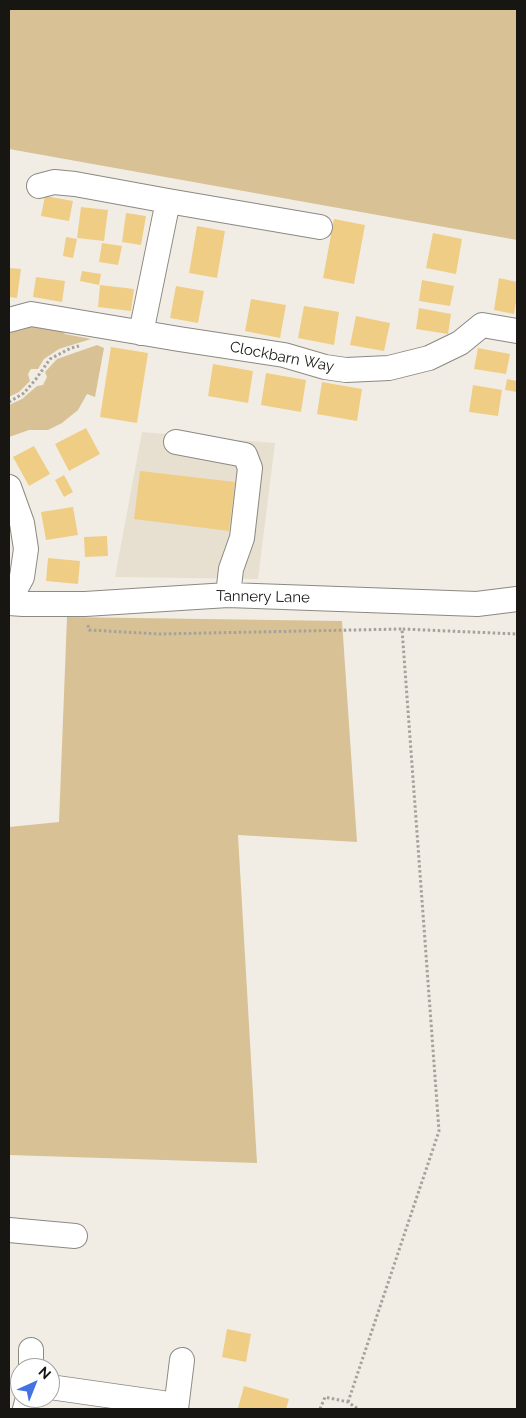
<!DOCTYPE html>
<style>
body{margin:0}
#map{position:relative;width:526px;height:1418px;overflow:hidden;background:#f1ede5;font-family:Raleway,sans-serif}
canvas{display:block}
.frame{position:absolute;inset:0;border:10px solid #171613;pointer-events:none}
.north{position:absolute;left:10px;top:1358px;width:50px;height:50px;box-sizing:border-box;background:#fff;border:1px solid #a2a2a1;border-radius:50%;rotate:44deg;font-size:14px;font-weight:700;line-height:20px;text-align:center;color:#171613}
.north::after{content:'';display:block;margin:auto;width:18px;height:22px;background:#4472e3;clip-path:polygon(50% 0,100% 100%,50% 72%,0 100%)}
</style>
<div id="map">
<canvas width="526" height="1418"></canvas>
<div class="frame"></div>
<div class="north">N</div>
</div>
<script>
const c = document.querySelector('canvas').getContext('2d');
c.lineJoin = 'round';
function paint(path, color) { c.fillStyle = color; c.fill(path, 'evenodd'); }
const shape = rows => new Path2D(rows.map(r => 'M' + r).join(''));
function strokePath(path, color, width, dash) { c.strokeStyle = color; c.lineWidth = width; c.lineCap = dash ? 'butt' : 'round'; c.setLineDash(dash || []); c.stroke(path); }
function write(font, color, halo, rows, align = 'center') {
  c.font = font + ' Raleway,sans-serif'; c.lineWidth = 5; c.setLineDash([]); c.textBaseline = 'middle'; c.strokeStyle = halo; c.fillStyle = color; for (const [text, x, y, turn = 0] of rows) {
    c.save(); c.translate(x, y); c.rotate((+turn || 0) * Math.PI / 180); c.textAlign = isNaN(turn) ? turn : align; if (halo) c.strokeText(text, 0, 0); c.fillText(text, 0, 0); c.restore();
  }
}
const built = shape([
 [142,432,275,443,258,579,115,577]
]);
const green = shape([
 [9,9,517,9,517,240,9,149],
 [18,325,57,326,65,334,91,339,59,349,44,359,38,369,31,369,28,374,30,381,19,392,9,397,9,332],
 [97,345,104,348,95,397,87,394,78,410,62,423,48,430,29,430,9,437,9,405,22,399,37,386,43,385,47,377,45,372,57,359],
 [67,617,342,621,357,842,238,835,257,1163,9,1155,9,827,59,822]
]);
const building = shape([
 [45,196,73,201,69,221,41,216],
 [81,207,108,210,104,241,77,238],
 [126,213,146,216,141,245,122,242],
 [334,219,365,225,354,284,323,278],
 [197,226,225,231,217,278,189,273],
 [433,233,462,239,456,274,426,268],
 [66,237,77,239,73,258,63,256],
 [102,243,122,246,118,265,99,262],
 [9,268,21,269,17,298,9,297],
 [82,271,101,274,99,285,80,281],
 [36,277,65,281,62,302,33,297],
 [499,278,517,282,517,296,514,314,494,310],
 [422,280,454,286,450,306,419,301],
 [100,285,134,289,131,311,98,307],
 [176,286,204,291,198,323,170,318],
 [251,299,286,305,280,338,245,331],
 [304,306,339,312,334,345,298,338],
 [419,308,451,314,448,334,416,329],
 [356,316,390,323,384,351,350,345],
 [111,347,148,353,137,423,100,417],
 [478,348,510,354,506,374,474,369],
 [213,364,253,371,248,403,208,396],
 [266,373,306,380,301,412,261,405],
 [507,379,517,381,517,392,505,390],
 [322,382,362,389,357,421,317,414],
 [473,385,502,390,498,416,469,412],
 [86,428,100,454,69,471,55,444],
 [34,446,50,474,29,486,13,457],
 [140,471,235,482,229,531,134,519],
 [64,475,73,492,64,497,55,480],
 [73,507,78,535,46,540,41,512],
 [107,536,108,556,85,557,84,537],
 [48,558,80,561,78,584,46,581],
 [227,1329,251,1334,246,1362,222,1357],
 [244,1386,289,1399,286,1409,244,1409,238,1408]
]);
const path = shape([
 [9,402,24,393,36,379,50,359,71,348,79,346],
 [88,625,89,630,159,634,402,629],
 [348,1402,439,1131,402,629,517,634],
 [320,1409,325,1397,348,1402,358,1409]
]);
const minor = shape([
 [39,186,54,182,75,184,168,201,320,227],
 [9,320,31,314,179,339,284,355,325,367,346,370,389,368,429,358,460,343,482,325,517,331],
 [141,333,168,201],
 [176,442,245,455,250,468,242,538,231,569,228,595],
 [9,487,22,523,26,549,22,577,9,601],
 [9,603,23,604,85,604,228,595,477,604,517,599],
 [9,1230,75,1236],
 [31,1350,31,1368],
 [50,1387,176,1405],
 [25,1409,28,1398],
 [176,1409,182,1360]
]);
const streetNames = [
 ["Clockbarn Way",282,357,11],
 ["Tannery Lane",263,597,1]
];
paint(built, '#e7e0d1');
paint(green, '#d8c295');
paint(building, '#f0cd84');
strokePath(minor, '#8c8982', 26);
strokePath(path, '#a5a29c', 3, [2.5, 2.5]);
strokePath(minor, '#fff', 24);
write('15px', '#171613', '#fff', streetNames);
</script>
